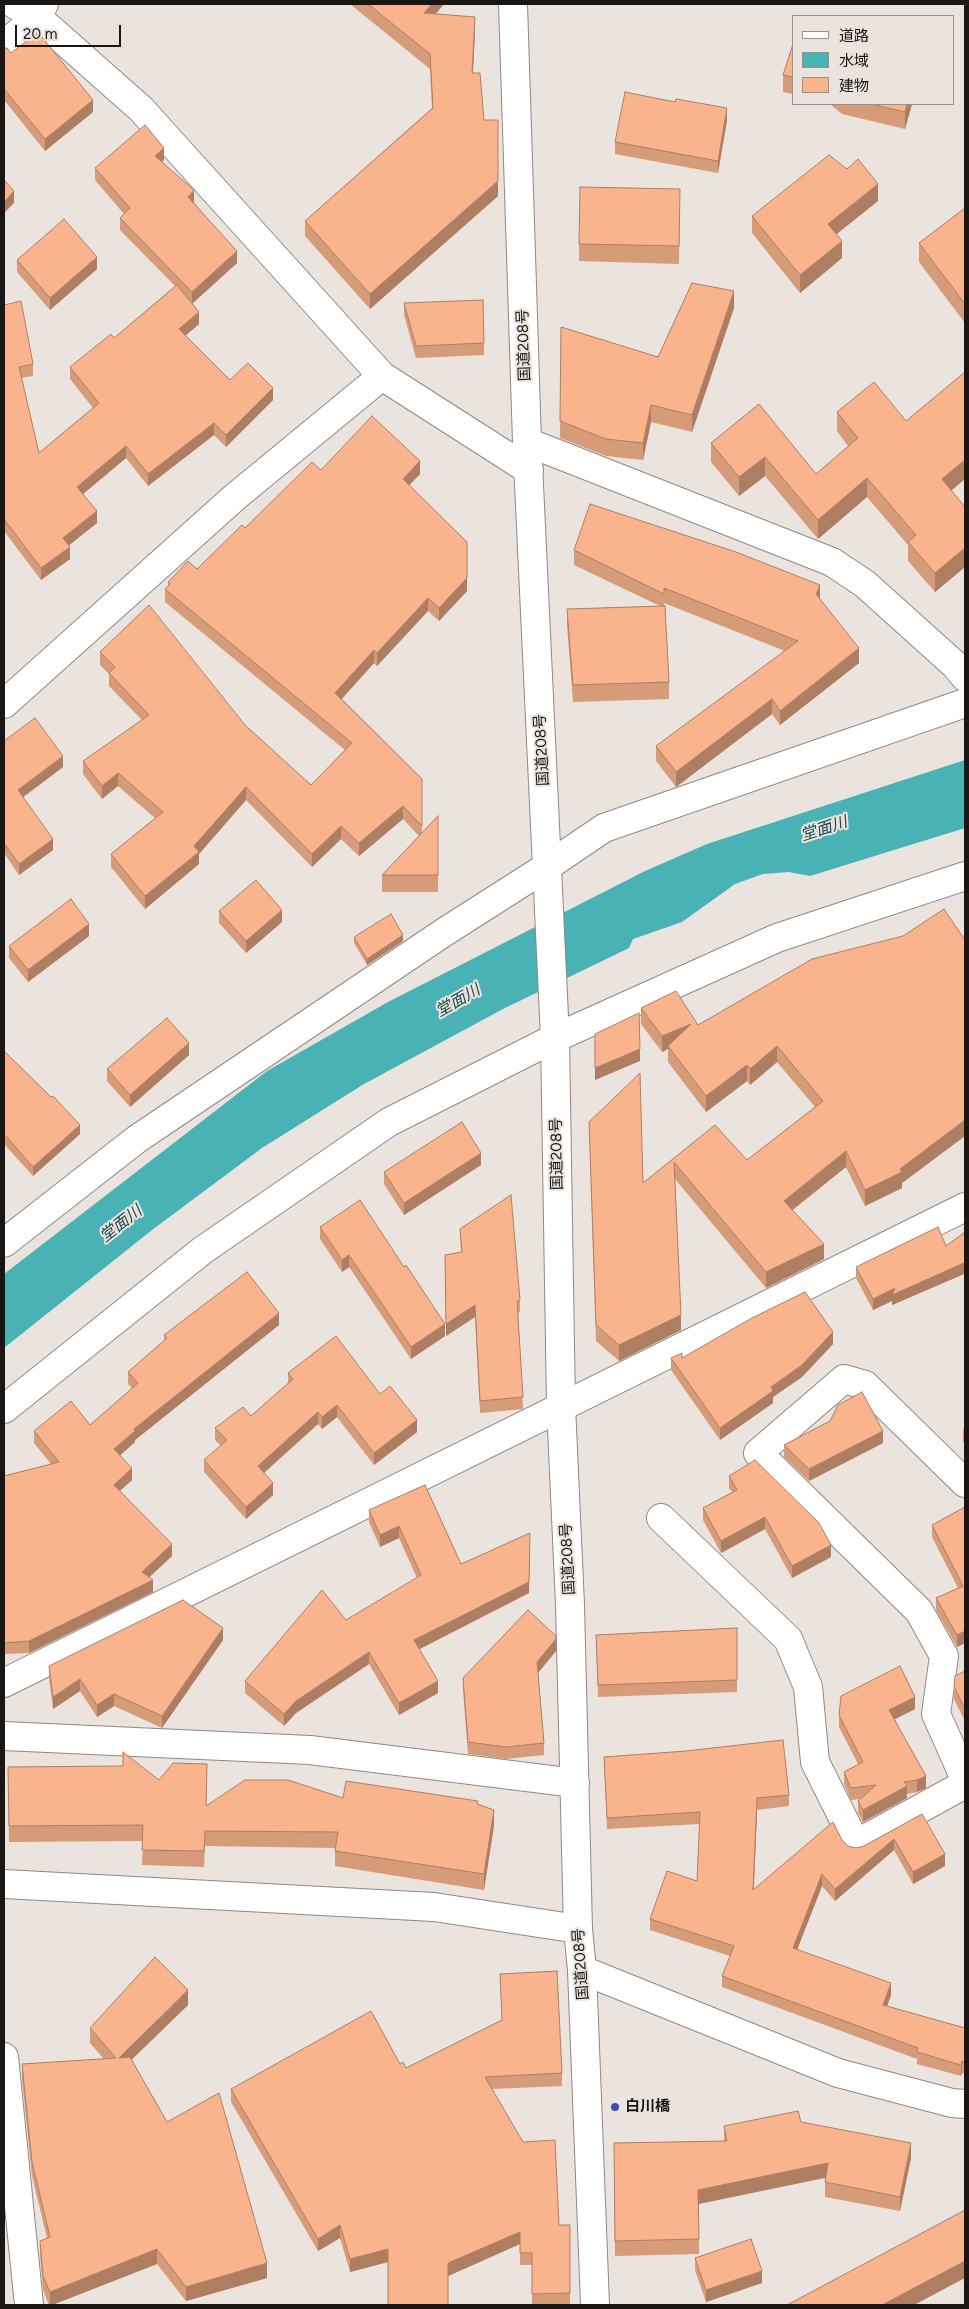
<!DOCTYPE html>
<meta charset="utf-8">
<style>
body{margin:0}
#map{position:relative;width:969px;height:2309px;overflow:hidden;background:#ebe3de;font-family:Figtree,"Noto Sans JP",sans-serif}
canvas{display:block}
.frame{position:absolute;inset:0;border:5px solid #191614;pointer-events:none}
.legend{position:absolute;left:792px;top:15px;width:162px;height:90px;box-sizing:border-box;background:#ebe3de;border:1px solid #97918d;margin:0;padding:6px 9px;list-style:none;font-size:15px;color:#191614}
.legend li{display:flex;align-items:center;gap:10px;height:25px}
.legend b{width:25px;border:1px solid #97918d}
.scale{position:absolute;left:15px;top:25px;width:106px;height:22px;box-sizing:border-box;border:2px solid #191614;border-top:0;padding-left:6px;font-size:15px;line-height:18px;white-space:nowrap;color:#191614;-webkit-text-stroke:4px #ebe3de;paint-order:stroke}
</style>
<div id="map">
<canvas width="969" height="2309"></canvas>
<div class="frame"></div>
<ul class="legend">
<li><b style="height:6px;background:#fff"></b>道路</li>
<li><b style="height:14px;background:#49b2b5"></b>水域</li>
<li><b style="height:14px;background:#f9b48d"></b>建物</li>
</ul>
<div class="scale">20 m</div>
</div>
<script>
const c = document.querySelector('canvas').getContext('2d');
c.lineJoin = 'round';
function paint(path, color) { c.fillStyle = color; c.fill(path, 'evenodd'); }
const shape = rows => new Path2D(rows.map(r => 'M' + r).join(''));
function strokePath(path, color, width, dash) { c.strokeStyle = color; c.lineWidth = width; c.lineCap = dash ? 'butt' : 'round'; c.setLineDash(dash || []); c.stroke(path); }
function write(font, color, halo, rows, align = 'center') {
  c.font = font + ' Figtree,"Noto Sans JP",sans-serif'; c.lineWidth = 4; c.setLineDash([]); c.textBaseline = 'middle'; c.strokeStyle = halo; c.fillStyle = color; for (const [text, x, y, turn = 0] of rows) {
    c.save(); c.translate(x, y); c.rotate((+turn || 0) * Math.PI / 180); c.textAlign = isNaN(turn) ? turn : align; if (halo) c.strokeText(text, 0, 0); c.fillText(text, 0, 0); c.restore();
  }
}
const water = shape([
 [965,760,965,828,810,876,789,872,763,874,735,884,682,922,633,939,629,948,503,1009,364,1084,262,1148,152,1230,4,1348,4,1274,267,1071,388,1002,645,871,707,844]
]);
const minor = shape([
 [14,4,37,17,141,109,382,376,529,470],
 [4,45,37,17,44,4],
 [527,442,832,562,865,584,955,665,965,677],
 [4,704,235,497,382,376],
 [4,1243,137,1139,443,933,548,866,604,828,965,703],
 [4,1409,203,1250,389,1122,555,1038,777,938,965,876],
 [965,1483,865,1385,844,1379,758,1453,919,1611,944,1656,936,1714,965,1779],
 [661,1518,788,1639,808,1687,815,1762,856,1844,965,1784],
 [4,1683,965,1207],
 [4,1736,310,1750,575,1783],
 [4,1884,434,1907,578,1929],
 [582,1970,838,2073,952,2103,965,2104],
 [4,2057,29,2305]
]);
const trunk = shape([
 [513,4,527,442,555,1038,561,1406,570,1605,578,1929,582,1970,595,2305]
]);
const wall = shape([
 [350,4,444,4,435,14,475,31,473,73,484,120,498,196,370,309,305,236,305,221,432,108,430,69],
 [793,44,793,94,783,92,783,75],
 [4,48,93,112,45,151,4,100],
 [830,104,912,104,905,129,842,114],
 [727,120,718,173,615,154,615,142],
 [164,160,162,162,194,202,237,263,192,303,199,324,185,336,230,380,273,400,226,447,214,435,148,486,126,458,83,494,97,523,69,545,70,559,41,580,4,531,4,305,33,364,33,376,21,378,39,453,93,408,70,379,70,367,114,338,175,286,120,230,120,218,124,214,95,180,95,168],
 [878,201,836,234,842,258,800,293,752,233,752,216],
 [680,206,679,264,579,261,579,244],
 [965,208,965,323,919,262,919,243],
 [17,260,97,269,50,310,17,272],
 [404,303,484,343,484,355,416,358,404,315],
 [734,308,692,432,651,422,643,460,606,456,560,438,561,327,658,357],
 [965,372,965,479,951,491,965,507,965,567,935,592,908,561,908,545,867,497,818,539,765,476,739,496,711,462,711,443,759,404,816,474,848,446,837,431,837,412,906,421],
 [321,470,420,474,409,485,467,591,439,621,428,611,377,666,374,663,342,699,422,779,422,833,438,816,438,892,382,892,382,875,419,836,403,819,359,856,341,839,312,867,246,800,199,854,199,864,145,909,111,867,111,854,155,818,118,786,102,799,83,774,83,761,142,720,109,686,109,674,100,665,100,652,245,725,311,785,345,750,165,602,165,589,168,586,168,582,197,569,245,528],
 [574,550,820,599,859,663,780,725,772,714,676,787,656,761,656,746,785,651,664,603,669,682,669,699,573,702,567,626,567,609,660,606,574,565],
 [4,741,63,767,23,797,53,850,19,875,4,853],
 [219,911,282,922,246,953,219,923],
 [89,936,28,982,9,958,9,946],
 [354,937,403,941,367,965,354,943],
 [965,940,965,1136,902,1183,902,1188,865,1206,846,1167,793,1210,824,1259,766,1288,675,1179,681,1330,619,1361,596,1341,589,1122,643,1183,715,1125,747,1160,815,1107,777,1062,750,1085,747,1081,706,1112,668,1062,668,1049,662,1052,641,1024,641,1008,698,1025],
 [4,1051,51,1097,80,1134,33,1176,4,1144],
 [189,1055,130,1107,107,1081,107,1069],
 [481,1165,404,1215,384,1184,384,1172],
 [320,1227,445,1336,411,1359,349,1267,342,1272,320,1239],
 [460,1229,520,1300,520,1312,518,1313,523,1409,480,1413,475,1317,446,1336,445,1255,461,1252],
 [965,1232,965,1276,964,1274,892,1305,892,1301,873,1310,856,1278,856,1267,946,1246],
 [279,1325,135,1440,135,1442,120,1455,132,1480,120,1491,172,1556,149,1577,153,1592,29,1653,4,1654,4,1476,51,1464,34,1443,34,1431,90,1425,132,1388,128,1384,128,1372,164,1341,164,1335],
 [833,1344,802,1377,773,1397,773,1403,720,1440,671,1370,671,1358],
 [288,1373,380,1394,417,1432,374,1465,337,1417,322,1429,318,1424,264,1473,273,1495,246,1519,204,1472,204,1460,221,1446,215,1440,215,1428,251,1416,288,1383],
 [830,1421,883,1443,809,1481,784,1457,784,1445],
 [965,1428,965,1445,963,1441,963,1429],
 [729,1476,831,1557,792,1578,765,1529,721,1553,703,1520,703,1508,732,1492,729,1488],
 [425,1485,461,1564,529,1593,419,1649,438,1693,399,1715,369,1664,296,1713,284,1726,245,1693,245,1681,346,1620,417,1578,399,1538,380,1547,369,1522,369,1510],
 [965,1507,965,1643,957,1647,936,1610,936,1598,958,1588,932,1537,932,1525],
 [737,1628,737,1692,598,1697,596,1635],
 [223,1640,162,1728,114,1706,97,1717,80,1691,53,1709,49,1678,49,1666],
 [556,1651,538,1673,544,1743,544,1755,506,1759,468,1754,463,1690,463,1678],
 [965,1671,965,1721,954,1699,954,1687],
 [915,1709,895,1719,926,1788,917,1792,907,1794,907,1798,863,1822,858,1813,858,1801,860,1799,851,1800,844,1784,844,1772,858,1764,839,1727,839,1715],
 [604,1757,789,1795,789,1806,757,1810,754,1890,842,1840,848,1846,856,1848,864,1846,922,1814,945,1866,913,1884,894,1850,835,1901,822,1886,797,1950,891,1995,887,2006,965,2028,965,2073,962,2073,961,2076,917,2064,917,2059,722,1987,722,1976,730,1956,650,1930,650,1919,697,1881,700,1824,607,1829],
 [8,1767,159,1780,207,1779,206,1805,343,1798,478,1804,494,1825,484,1890,335,1866,335,1848,205,1846,204,1867,142,1865,143,1841,9,1842],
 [500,1974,562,2073,562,2086,492,2089,559,2225,570,2225,570,2305,532,2305,532,2265,520,2265,520,2244,448,2276,388,2262,350,2272,340,2238,318,2251,231,2102,231,2089,400,2064,406,2068,502,2020],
 [188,2005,131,2060,167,2122,267,2278,186,2301,157,2264,52,2305,49,2305,43,2290,40,2255,40,2241,47,2238,32,2176,22,2079,22,2064,104,2059,90,2043,90,2028],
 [801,2122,911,2158,900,2211,825,2197,825,2178,699,2204,699,2254,615,2256,614,2143,724,2141,724,2126],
 [695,2258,762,2283,706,2302,695,2270]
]);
const shadedWall = shape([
 [432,4,444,4,424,28,424,13],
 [475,17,475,31,472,88,472,73],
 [93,100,93,112,45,151,45,139],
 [907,104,912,104,905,129,905,112],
 [727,108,727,120,718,173,718,161],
 [498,120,498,196,370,309,370,294],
 [164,148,164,160,155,168,155,156],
 [878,184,878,201,828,241,828,224],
 [194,190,194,202,188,209,188,197],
 [14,191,14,203,4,213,4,202],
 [842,241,842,258,800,293,800,275],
 [237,251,237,263,192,304,192,292],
 [97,257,97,269,50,310,50,298],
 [734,291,734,308,692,432,692,415],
 [199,312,199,324,179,341,179,329],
 [273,388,273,400,226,447,226,435],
 [651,405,651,422,643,460,643,443],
 [214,423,214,435,148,486,148,474],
 [126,446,126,458,77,499,77,487],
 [765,457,765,476,739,496,739,477],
 [965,460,965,479,942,498,942,479],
 [420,461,420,474,403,492,403,479],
 [867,478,867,497,818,539,818,520],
 [97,511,97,523,63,550,63,538],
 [70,547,70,559,41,580,41,568],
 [965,548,965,567,935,592,935,573],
 [467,578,467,591,439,621,439,608],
 [820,585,820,600,816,594],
 [428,598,428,611,377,666,377,653],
 [859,648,859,663,780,725,780,711],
 [374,650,374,663,335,706,335,693],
 [772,699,772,714,676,787,676,772],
 [63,756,63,767,18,801,18,790],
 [118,773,118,786,102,799,102,786],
 [246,787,246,800,199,854,199,864,145,909,145,896,194,846],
 [403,806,403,819,359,856,359,843],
 [341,826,341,839,312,867,312,854],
 [53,839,53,850,19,875,19,864],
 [282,910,282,922,246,953,246,941],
 [89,924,89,936,28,982,28,970],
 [403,935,403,941,367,965,367,959],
 [691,1024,668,1046,668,1049,662,1052,662,1036],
 [189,1043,189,1055,130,1107,130,1095],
 [777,1046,777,1062,750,1085,750,1069],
 [640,1049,640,1061,595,1080,595,1068],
 [747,1065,747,1081,706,1112,706,1096],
 [965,1120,965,1136,902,1183,902,1188,865,1206,865,1190,900,1169],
 [80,1125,80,1134,33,1176,33,1167],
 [846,1151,846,1167,784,1216,784,1201],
 [481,1153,481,1165,404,1215,404,1203],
 [824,1244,824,1259,766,1288,766,1272],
 [349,1255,349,1267,342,1272,342,1260],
 [964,1263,964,1274,892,1305,892,1301,873,1310,873,1299,895,1288],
 [475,1305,475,1317,446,1336,446,1324],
 [279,1313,279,1325,135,1440,135,1442,114,1461,114,1449,134,1429],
 [681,1315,681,1330,619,1361,619,1345],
 [445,1324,445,1336,411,1359,411,1347],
 [833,1332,833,1344,802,1377,773,1397,773,1403,720,1440,720,1428,771,1387],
 [337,1405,337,1417,322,1429,322,1417],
 [318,1412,318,1424,258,1478,258,1466],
 [417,1420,417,1432,374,1465,374,1453],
 [883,1431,883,1443,809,1481,809,1469],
 [132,1468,132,1480,114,1496,114,1485],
 [273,1483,273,1495,246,1519,246,1507],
 [765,1517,765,1529,721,1553,721,1541],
 [399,1526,399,1538,380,1547,380,1535],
 [530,1533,529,1593,414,1652,414,1640],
 [172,1544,172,1556,142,1584,142,1572],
 [831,1545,831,1557,792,1578,792,1566],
 [153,1580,153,1592,29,1653,29,1641],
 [223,1628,223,1640,162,1728,162,1716],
 [965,1631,965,1643,957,1647,957,1635],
 [556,1639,556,1651,537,1674,537,1662],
 [369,1652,369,1664,296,1713,284,1726,284,1714,296,1701],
 [80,1679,80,1691,53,1709,53,1697],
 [438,1681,438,1693,399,1715,399,1703],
 [114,1694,114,1706,97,1717,97,1705],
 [915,1697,915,1709,889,1722,889,1710],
 [926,1776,926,1788,917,1792,917,1780],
 [907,1786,907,1798,863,1822,863,1810],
 [757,1798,757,1810,753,1902,753,1890],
 [494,1810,494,1825,484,1890,484,1874],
 [894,1839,894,1850,835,1901,835,1889],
 [945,1854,945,1866,913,1884,913,1872],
 [822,1874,822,1886,793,1960,793,1948],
 [891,1983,891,1995,883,2017,883,2005],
 [188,1990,188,2005,119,2072,119,2058],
 [962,2061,962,2073,961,2076,961,2065],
 [911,2143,911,2158,900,2211,900,2197],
 [828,2163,828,2177,698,2204,698,2190],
 [340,2225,340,2238,318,2251,318,2239],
 [520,2232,520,2244,448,2276,448,2263],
 [157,2249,157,2264,52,2305,50,2305,50,2292],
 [388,2249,388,2262,350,2272,350,2259],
 [965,2261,965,2278,914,2305,882,2305],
 [267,2263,267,2278,186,2301,186,2287],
 [762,2271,762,2283,706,2302,706,2290]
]);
const building = shape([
 [368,4,432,4,424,13,475,17,472,73,480,73,484,120,498,120,498,181,370,294,305,221,433,108,430,54,368,4],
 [38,32,93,100,45,139,4,89,4,48,7,48,11,53,38,32],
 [793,44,793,77,783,75,793,44],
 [625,92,675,102,676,99,727,108,718,161,615,142,625,92],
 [871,104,907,104,905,112,871,104],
 [145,125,164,148,155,156,194,190,188,197,237,251,192,292,120,218,130,208,95,168,145,125],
 [829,155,847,169,858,159,878,184,828,224,842,241,800,275,752,216,829,155],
 [4,180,14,191,4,202,4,180],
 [580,187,680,189,679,246,579,244,580,187],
 [965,208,965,304,919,243,965,208],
 [64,219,97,257,50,298,17,260,64,219],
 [692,283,734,291,692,415,651,405,643,443,606,439,560,421,561,327,658,357,692,283],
 [177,285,199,312,179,329,230,380,248,363,273,388,226,435,214,423,148,474,126,446,77,487,97,511,63,538,70,547,41,568,4,519,4,305,21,301,33,364,19,367,39,453,99,403,70,367,111,334,114,338,177,285],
 [483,300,484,343,416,346,404,303,483,300],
 [965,372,965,460,942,479,965,507,965,548,935,573,908,542,916,535,867,478,818,520,765,457,739,477,711,443,759,404,816,474,858,438,837,412,874,382,906,421,965,372],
 [372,416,420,461,403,479,467,542,467,578,439,608,428,598,377,653,374,650,335,693,422,779,422,826,403,806,359,843,341,826,312,854,246,787,194,846,199,852,145,896,111,854,163,812,118,773,102,786,83,761,149,715,109,673,115,667,100,652,149,605,245,725,311,785,352,743,165,589,170,584,168,582,188,561,197,569,242,525,245,528,312,462,321,470,372,416],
 [590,504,736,552,820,585,816,594,859,648,780,711,772,699,676,772,656,746,798,641,664,588,664,594,574,550,590,504],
 [665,606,669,682,573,685,567,609,665,606],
 [35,718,63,756,18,790,53,839,19,864,4,843,4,741,35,718],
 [438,816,438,875,382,875,438,816],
 [256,880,282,910,246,941,219,911,256,880],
 [71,899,89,924,28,970,9,946,71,899],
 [944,909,965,940,965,1120,900,1169,902,1172,865,1190,846,1151,784,1201,824,1244,766,1272,674,1162,681,1315,619,1345,596,1325,589,1122,640,1073,643,1183,715,1125,747,1160,823,1101,777,1046,750,1069,747,1065,706,1096,668,1046,691,1024,662,1036,641,1008,676,991,698,1025,812,959,903,936,944,909],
 [391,914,403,935,367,959,354,937,391,914],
 [639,1013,640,1049,595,1068,595,1034,639,1013],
 [167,1018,189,1043,130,1095,107,1069,167,1018],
 [4,1051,51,1097,53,1096,80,1125,33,1167,4,1134,4,1051],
 [462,1122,481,1153,404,1203,384,1172,462,1122],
 [511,1195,520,1300,517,1301,523,1397,480,1401,475,1305,446,1324,445,1255,462,1252,460,1229,511,1195],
 [360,1200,404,1267,406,1265,445,1324,411,1347,349,1255,342,1260,320,1227,360,1200],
 [938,1227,946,1246,965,1232,965,1265,964,1263,892,1295,895,1288,873,1299,856,1267,938,1227],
 [247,1272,279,1313,134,1429,135,1431,114,1449,132,1468,114,1485,172,1544,142,1572,153,1580,29,1641,4,1643,4,1476,59,1462,34,1431,71,1401,90,1425,138,1383,128,1372,167,1338,164,1335,247,1272],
 [805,1292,833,1332,802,1365,771,1387,773,1391,720,1428,671,1358,682,1353,682,1358,752,1318,805,1292],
 [336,1336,380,1394,390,1386,417,1420,374,1453,337,1405,322,1417,318,1412,258,1466,273,1483,246,1507,204,1460,227,1440,215,1428,243,1407,251,1416,293,1379,288,1373,336,1336],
 [862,1392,883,1431,809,1469,784,1445,830,1421,838,1405,862,1392],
 [755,1460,819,1523,831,1545,792,1566,765,1517,721,1541,703,1508,737,1490,729,1476,755,1460],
 [425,1485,461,1564,530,1533,529,1582,414,1640,438,1681,399,1703,369,1652,296,1701,284,1714,245,1681,322,1590,346,1620,421,1575,399,1526,380,1535,369,1510,425,1485],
 [965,1507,965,1631,957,1635,936,1598,963,1586,932,1525,965,1507],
 [183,1600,223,1628,162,1716,114,1694,97,1705,80,1679,53,1697,49,1666,183,1600],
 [528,1610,555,1635,556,1639,537,1662,544,1743,506,1747,468,1742,463,1678,528,1610],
 [737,1628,737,1680,598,1685,596,1635,737,1628],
 [900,1666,915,1697,889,1710,926,1776,917,1780,904,1782,907,1786,863,1810,858,1801,876,1785,851,1788,844,1772,863,1762,839,1715,841,1696,900,1666],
 [965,1671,965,1709,954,1687,955,1676,965,1671],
 [783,1740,789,1795,757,1798,753,1890,833,1822,842,1840,848,1846,856,1848,864,1846,922,1814,945,1854,913,1872,894,1839,835,1889,822,1874,793,1948,891,1983,883,2005,965,2028,965,2062,962,2061,961,2065,917,2052,918,2048,722,1976,734,1946,650,1919,667,1871,697,1881,700,1812,607,1818,604,1757,686,1751,783,1740],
 [123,1752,159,1780,173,1763,207,1764,206,1806,245,1780,288,1780,343,1798,346,1781,478,1801,477,1804,494,1810,484,1874,335,1851,338,1832,205,1831,204,1851,142,1850,143,1825,9,1826,8,1767,123,1766,123,1752],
 [155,1957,188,1990,119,2058,130,2057,167,2122,219,2093,267,2263,186,2287,157,2249,50,2292,43,2276,40,2241,50,2237,32,2162,22,2064,116,2058,90,2028,155,1957],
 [557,1971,562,2073,485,2077,523,2142,555,2140,559,2225,570,2225,570,2293,532,2294,532,2253,520,2253,520,2232,448,2263,448,2305,388,2305,388,2249,350,2259,340,2225,318,2239,231,2089,371,2011,400,2064,403,2062,406,2068,502,2020,500,1974,557,1971],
 [798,2111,801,2122,911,2143,900,2197,825,2182,828,2163,698,2190,699,2239,615,2241,614,2143,727,2141,724,2126,798,2111],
 [965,2210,965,2261,882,2305,787,2305,965,2210],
 [751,2239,762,2271,706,2290,695,2258,751,2239]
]);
const markers = [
 [615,2107,5,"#4746bc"]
];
const streetNames = [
 ["国道208号",524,345,-92],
 ["国道208号",542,750,-93],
 ["国道208号",557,1154,-91],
 ["国道208号",568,1559,-93],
 ["国道208号",581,1964,-94]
];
const poiNames = [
 ["白川橋",625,2107]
];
const waterNames = [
 ["堂面川",824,829,-18],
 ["堂面川",458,1001,-30],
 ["堂面川",121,1224,-38]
];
paint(water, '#49b2b5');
strokePath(minor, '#908884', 30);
strokePath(trunk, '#908884', 30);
strokePath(minor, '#fff', 28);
strokePath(trunk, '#fff', 28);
paint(wall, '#d69b79');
paint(shadedWall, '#ae7e63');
paint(building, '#f9b48d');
strokePath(building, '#ae7e63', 1);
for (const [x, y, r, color] of markers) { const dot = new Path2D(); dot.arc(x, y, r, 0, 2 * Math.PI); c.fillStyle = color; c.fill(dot); strokePath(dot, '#ebe3de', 2); }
write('15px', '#191614', '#ebe3de', streetNames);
write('bold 15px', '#191614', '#ebe3de', poiNames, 'left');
write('italic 16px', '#1b4a4b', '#ebe3de', waterNames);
</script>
